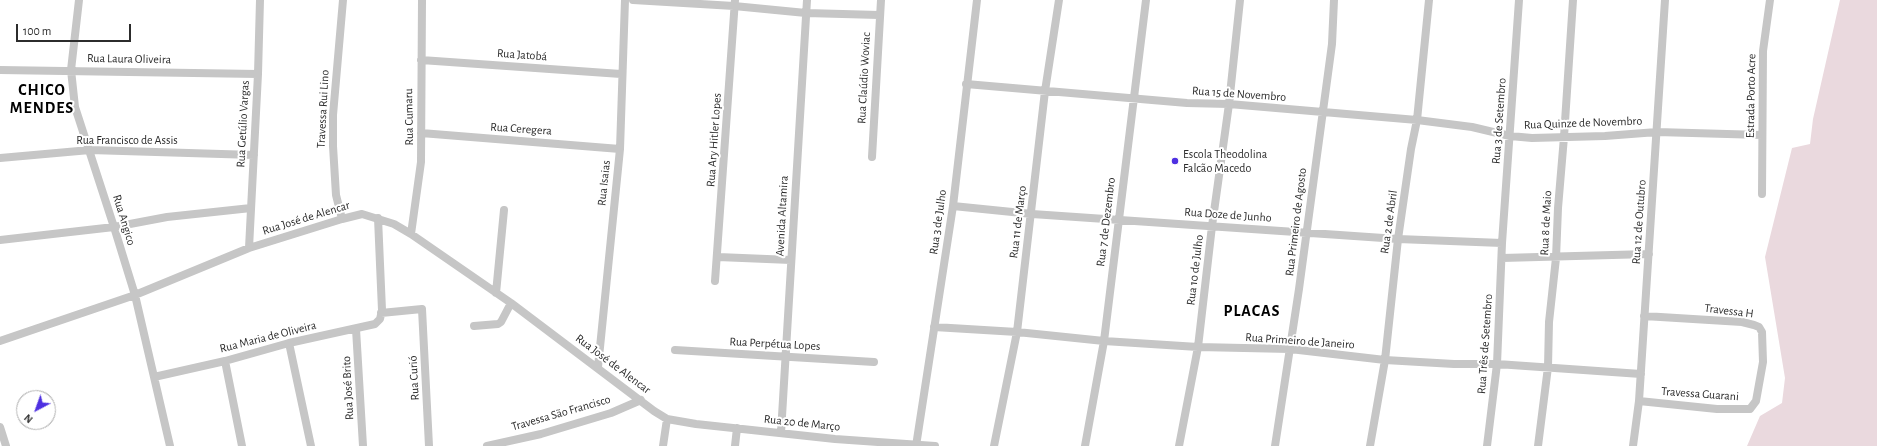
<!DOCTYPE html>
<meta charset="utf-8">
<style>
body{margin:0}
#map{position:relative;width:1877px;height:446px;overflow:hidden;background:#fff;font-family:"Alegreya Sans",sans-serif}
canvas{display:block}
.north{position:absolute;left:16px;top:390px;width:40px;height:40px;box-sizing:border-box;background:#fff;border:1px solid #ababab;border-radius:50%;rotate:221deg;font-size:11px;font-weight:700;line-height:16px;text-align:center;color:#2c2c2c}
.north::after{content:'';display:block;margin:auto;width:14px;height:18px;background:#4e30e1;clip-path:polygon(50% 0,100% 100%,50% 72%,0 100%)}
.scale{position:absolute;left:16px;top:24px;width:115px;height:18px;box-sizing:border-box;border:2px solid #2c2c2c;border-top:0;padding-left:5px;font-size:12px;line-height:14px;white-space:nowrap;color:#2c2c2c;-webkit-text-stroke:3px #fff;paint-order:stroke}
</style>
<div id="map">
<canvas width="1877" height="446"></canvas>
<div class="north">N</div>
<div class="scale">100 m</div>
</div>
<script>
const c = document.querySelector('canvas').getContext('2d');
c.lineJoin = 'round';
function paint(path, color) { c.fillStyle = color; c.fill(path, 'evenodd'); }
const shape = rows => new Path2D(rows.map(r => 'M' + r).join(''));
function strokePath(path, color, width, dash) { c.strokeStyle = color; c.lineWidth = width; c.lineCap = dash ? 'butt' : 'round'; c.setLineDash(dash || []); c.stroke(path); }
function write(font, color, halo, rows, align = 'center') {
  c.font = font + ' "Alegreya Sans",sans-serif'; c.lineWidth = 4; c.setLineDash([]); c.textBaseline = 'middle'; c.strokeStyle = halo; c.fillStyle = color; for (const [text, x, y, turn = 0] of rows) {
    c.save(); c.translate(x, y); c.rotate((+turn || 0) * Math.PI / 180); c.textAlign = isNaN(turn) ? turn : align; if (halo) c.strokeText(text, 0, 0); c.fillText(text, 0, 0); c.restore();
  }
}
const green = shape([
 [1840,0,1877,0,1877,446,1747,446,1760,416,1782,403,1785,378,1765,257,1792,148,1810,144,1813,119]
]);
const minor = shape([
 [79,0,71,70,75,107,114,227,135,295,170,446],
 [633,0,734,6,806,13,879,15],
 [421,60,621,74],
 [0,70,258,74],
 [966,84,1187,103,1229,104,1417,120,1472,127,1510,136,1532,138,1605,136,1657,132,1762,135],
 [421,133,620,149],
 [872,157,881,0],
 [0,158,90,150,254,155],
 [1762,194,1763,51,1770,0],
 [953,206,1032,214,1398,239,1502,243],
 [342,219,336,195,333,146,333,115,343,0],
 [411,234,421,162,422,0],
 [0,240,114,227,167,217,251,208],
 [249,248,258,74,260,0],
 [718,257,791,260],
 [1502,258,1649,254],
 [715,281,735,0],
 [496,293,504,210],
 [381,313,422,309,429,446],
 [474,326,498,324,501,322,511,303],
 [934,327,1017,332,1104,341,1198,347,1290,349,1385,360,1454,364,1497,364,1641,374],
 [356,329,363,446],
 [0,341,135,295,249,248,342,219,362,214,394,224,411,234,511,303,654,411,667,419,696,424,835,439,935,446],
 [289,343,311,446],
 [675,350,874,362],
 [225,361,242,446],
 [598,367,620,149,625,0],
 [154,377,225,361,289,343,375,324,380,319,382,310,378,218],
 [1639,401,1717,409,1750,409,1756,401,1763,362,1762,332,1759,327,1754,325,1742,322,1644,316],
 [0,427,6,446],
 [781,433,807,0],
 [487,446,541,434,611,413,641,400],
 [663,446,667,419],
 [735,446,737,428],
 [916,446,953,206,977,0],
 [994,446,1017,332,1045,91,1059,0],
 [1085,446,1104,341,1146,0],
 [1179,446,1198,347,1212,226,1229,104,1240,0],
 [1275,446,1299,289,1332,44,1334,0],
 [1370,446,1385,360,1398,239,1411,149,1417,120,1429,0],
 [1487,446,1497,364,1502,243,1519,0],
 [1538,446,1548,367,1549,322,1556,258,1558,208,1564,137,1573,0],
 [1633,446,1639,401,1665,0]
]);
const markers = [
 [1175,161,4,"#4e30e1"]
];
const streetNames = [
 ["Rua Jatobá",522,55,4],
 ["Rua Laura Oliveira",129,59,1],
 ["Rua Claúdio Woviac",864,78,-87],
 ["Rua 15 de Novembro",1239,94,4],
 ["Estrada Porto Acre",1751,96,-89],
 ["Travessa Rui Lino",323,109,-87],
 ["Rua Cumaru",409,117,-91],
 ["Rua 3 de Setembro",1499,121,-86],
 ["Rua Quinze de Novembro",1583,123,-2],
 ["Rua Getúlio Vargas",243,124,-87],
 ["Rua Ceregera",521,129,4],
 ["Rua Francisco de Assis",127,140],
 ["Rua Ary Hitler Lopes",714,140,-86],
 ["Rua Isaias",604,183,-84],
 ["Rua Doze de Junho",1228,215,4],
 ["Avenida Altamira",782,216,-87],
 ["Rua José de Alencar",306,218,-17],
 ["Rua Angico",124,220,73],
 ["Rua 3 de Julho",938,222,-82],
 ["Rua 11 de Março",1018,222,-83],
 ["Rua 7 de Dezembro",1106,222,-83],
 ["Rua Primeiro de Agosto",1296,222,-83],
 ["Rua 2 de Abril",1389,222,-82],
 ["Rua 12 de Outubro",1639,222,-86],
 ["Rua 8 de Maio",1546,223,-87],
 ["Rua 10 de Julho",1195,270,-83],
 ["Travessa H",1729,311,7],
 ["Rua Maria de Oliveira",268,337,-14],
 ["Rua Primeiro de Janeiro",1300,341,4],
 ["Rua Perpétua Lopes",775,344,3],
 ["Rua Três de Setembro",1485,344,-86],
 ["Rua José de Alencar",613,364,37],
 ["Rua Curió",414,378,-93],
 ["Rua José Brito",348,388,-93],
 ["Travessa Guarani",1700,394,4],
 ["Travessa São Francisco",561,413,-16],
 ["Rua 20 de Março",802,423,6]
];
const poiNames = [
 ["Escola Theodolina",1183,154],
 ["Falcão Macedo",1183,168]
];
const districtNames = [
 ["CHICO",42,90],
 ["MENDES",42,108],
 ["PLACAS",1252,311]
];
paint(green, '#ead9de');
strokePath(minor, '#c6c6c6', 8);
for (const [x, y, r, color] of markers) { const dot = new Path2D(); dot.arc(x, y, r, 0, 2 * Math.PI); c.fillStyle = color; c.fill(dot); strokePath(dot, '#fff', 1.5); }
write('12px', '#2c2c2c', '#fff', streetNames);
write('12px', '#2c2c2c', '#fff', poiNames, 'left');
c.letterSpacing = '1px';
write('bold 16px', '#000', '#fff', districtNames);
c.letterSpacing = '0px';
</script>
